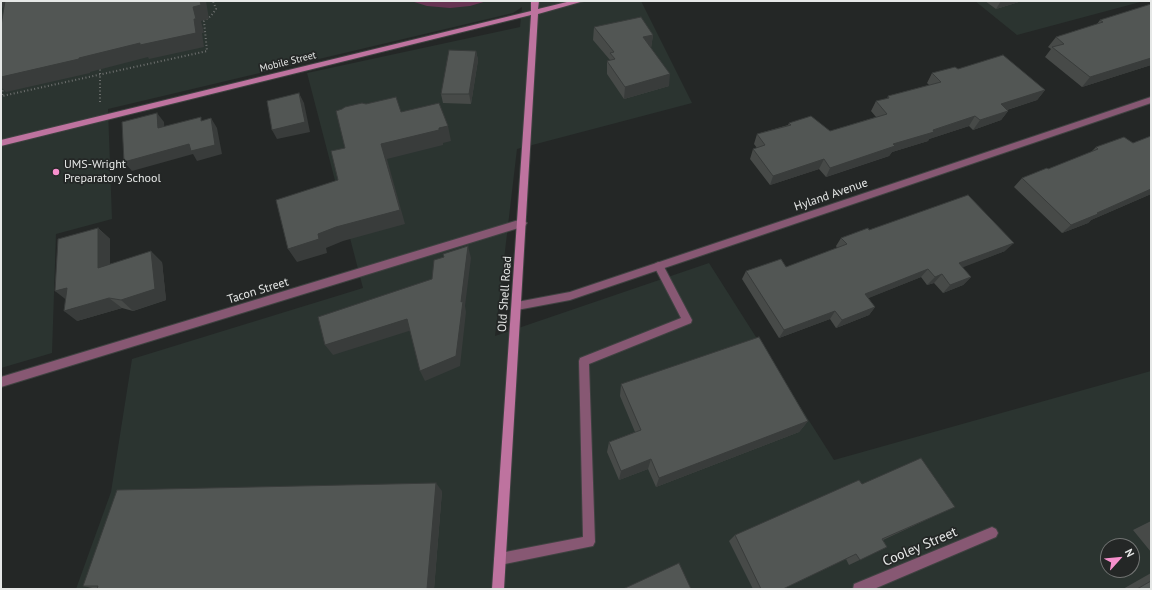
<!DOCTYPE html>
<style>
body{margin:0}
#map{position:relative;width:1152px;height:590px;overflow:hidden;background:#242726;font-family:"PT Sans",sans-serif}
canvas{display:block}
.frame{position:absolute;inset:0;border:2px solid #e6e8e7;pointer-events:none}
.north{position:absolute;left:1100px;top:538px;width:40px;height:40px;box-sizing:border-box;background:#242726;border:1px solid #727473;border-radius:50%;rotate:63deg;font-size:11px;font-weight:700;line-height:16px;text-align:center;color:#e6e8e7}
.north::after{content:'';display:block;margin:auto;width:14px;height:18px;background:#f790cd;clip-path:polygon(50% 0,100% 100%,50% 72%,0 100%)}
</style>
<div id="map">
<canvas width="1152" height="590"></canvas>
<div class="frame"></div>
<div class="north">N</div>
</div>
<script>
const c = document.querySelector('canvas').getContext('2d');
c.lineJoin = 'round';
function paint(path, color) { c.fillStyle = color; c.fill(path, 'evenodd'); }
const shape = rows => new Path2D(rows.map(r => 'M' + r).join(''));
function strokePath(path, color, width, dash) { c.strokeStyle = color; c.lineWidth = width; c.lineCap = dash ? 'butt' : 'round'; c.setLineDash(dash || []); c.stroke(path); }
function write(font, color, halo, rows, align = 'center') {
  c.font = font + ' "PT Sans",sans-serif'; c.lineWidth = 3.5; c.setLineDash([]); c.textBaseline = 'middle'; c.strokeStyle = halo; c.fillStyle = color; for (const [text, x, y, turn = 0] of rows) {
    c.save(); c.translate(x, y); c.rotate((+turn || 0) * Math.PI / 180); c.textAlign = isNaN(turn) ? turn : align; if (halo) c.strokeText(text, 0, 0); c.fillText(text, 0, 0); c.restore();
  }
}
const built = shape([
 [1,1,641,1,692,103,517,149,495,336,709,263,834,460,1151,371,1151,589,76,589,111,492,132,359,363,288,307,73,520,27,522,7,513,13,108,109,112,219,56,234,52,353,1,368],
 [1108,546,1132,546,1132,570,1108,570],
 [975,1,1144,1,1017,35]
]);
const green = shape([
 [411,1,487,1,470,6,450,8,427,6]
]);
const path = shape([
 [100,66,100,103],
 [3,87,2,96,207,51,204,21,211,16,216,9,213,1]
]);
const lane = shape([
 [659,262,662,263,692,320,691,323,589,364,595,542,593,546,500,565,496,563,494,559,496,555,500,553,583,537,579,361,580,358,681,318,654,266,656,263,659,262]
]);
const street = shape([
 [1151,97,1151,103,570,300,517,310,513,309,512,306,513,303,517,302,570,292,1151,97],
 [522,219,527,223,525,226,1,387,1,377,522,219],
 [992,527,996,529,998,533,996,537,874,589,853,589,854,584,992,527]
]);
const secondary = shape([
 [531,1,539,1,538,9,571,1,584,1,538,14,504,589,492,589,531,15,1,146,1,140,531,11,531,1]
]);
const wall = shape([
 [985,1,1022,1,996,9],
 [1151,4,1151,65,1082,87,1045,57,1051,49,1048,47,1056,37,1097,24,1100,20],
 [594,27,653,35,651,48,669,86,624,99,607,74,607,61,610,61,610,60,593,40],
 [476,51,478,60,471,104,443,103,441,94],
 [958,69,1045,90,1037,100,1007,110,1008,111,1001,120,973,130,969,126,929,139,928,141,892,152,889,156,826,177,819,169,770,185,750,159,753,149,757,148,754,144,757,134,788,125,789,123,830,131,876,117,871,111,876,101,887,99,888,96,929,85,927,83,932,73],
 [1151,136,1151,194,1091,220,1088,223,1062,233,1014,187,1022,178,1048,169,1090,153,1096,147,1133,143],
 [98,228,110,239,110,264,162,262,166,300,133,311,122,308,77,321],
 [869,230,1005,251,962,267,971,277,963,285,943,293,934,283,927,285,921,277,868,298,875,307,869,315,836,328,830,319,779,338,742,279,746,271,786,267,837,248,836,246,841,238],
 [621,384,808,421,799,432,656,487,648,469,619,480,607,452,609,442,635,432,620,396],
 [862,484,941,513,883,540,887,547,849,565,846,559,783,589,753,589,729,541,735,535],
 [442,491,434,589,97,589,83,586],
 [1151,521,1151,552,1133,530],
 [1151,573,1151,589,1123,589]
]);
const shadedWall = shape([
 [1,1,15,1,18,5,1,8],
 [200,1,206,1,209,19,201,21,204,33,202,33,204,47,149,59,148,57,90,72,90,73,6,92,1,87,1,77,79,58,194,19,193,7],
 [1001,1,1022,1,996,9],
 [653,35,651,48,643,37],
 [476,51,478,60,471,104,469,94],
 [1151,58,1151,65,1082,87,1090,77],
 [670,74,669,86,624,99,625,87],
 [1045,90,1037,100,994,114,1001,104],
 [299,93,304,103,310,132,277,139,272,130],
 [1008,111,1001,120,973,130,980,120],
 [157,113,164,122,165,138,158,128],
 [975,116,969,126,929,139,928,141,892,152,889,156,826,177,830,168,893,144],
 [211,118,217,128,222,154,197,161,193,154,132,171,124,162],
 [448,126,451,141,443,143,443,145,387,159,405,224,343,241,326,248,327,253,297,262,288,249,318,234,381,144],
 [824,159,819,169,770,185,773,176],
 [1151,189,1151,194,1091,220,1088,223,1062,233,1071,225],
 [98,228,110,239,110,278,98,268],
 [1014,243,1005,251,951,272,959,263],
 [468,246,471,258,465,306,466,312,460,366,425,381,420,371,461,302],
 [151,251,162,262,166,300,133,311,121,300],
 [928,269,921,277,859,302,865,294],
 [942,274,934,283,927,285,935,277],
 [971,277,963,285,943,293,950,285],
 [67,288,69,302,55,291],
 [109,298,122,308,77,321,64,311],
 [875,307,869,315,836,328,842,320],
 [835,311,830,319,779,338,784,330],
 [407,319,412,330,333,355,325,345],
 [808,421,799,432,656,487,659,478],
 [651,459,648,469,619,480,621,471],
 [436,483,442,491,434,589,427,589]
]);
const building = shape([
 [5,1,200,1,201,5,193,7,196,19,194,19,196,33,140,45,140,43,79,58,79,59,1,77,1,26,5,1],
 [1151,4,1151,58,1090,77,1052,47,1064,44,1056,37,1103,22,1100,20,1151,4],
 [641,17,653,35,643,37,670,74,625,87,607,61,615,59,610,53,614,52,594,27,641,17],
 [449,50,476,51,469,94,441,94,449,50],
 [1003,55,1045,90,1001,104,1008,111,980,120,975,116,933,130,934,132,893,144,895,146,830,168,824,159,773,176,753,149,765,145,757,134,791,125,789,123,811,116,830,131,887,114,876,101,889,98,888,96,941,82,932,73,955,67,958,69,1003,55],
 [299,93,305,122,272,130,267,101,299,93],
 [396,97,401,112,439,103,448,126,439,128,439,130,381,144,400,210,336,227,318,234,319,239,288,249,276,200,338,180,331,151,345,148,336,111,342,109,345,107,362,103,366,104,396,97],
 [157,113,158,128,201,117,201,121,211,118,215,145,191,151,189,144,124,162,122,122,157,113],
 [1151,136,1151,189,1097,213,1098,214,1071,225,1022,178,1047,168,1048,169,1098,149,1096,147,1124,137,1133,143,1151,136],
 [968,195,1014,243,959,263,971,277,950,285,942,274,935,277,928,269,865,294,875,307,842,320,835,311,784,330,746,271,781,259,786,267,847,244,841,238,868,228,869,230,968,195],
 [98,228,98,268,151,251,155,289,121,300,109,298,64,311,67,288,55,291,58,239,98,228],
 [468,246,461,302,463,301,456,356,420,371,407,319,325,345,318,317,432,279,434,260,444,257,443,254,468,246],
 [759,337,808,421,659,478,651,459,621,471,609,442,641,430,621,384,759,337],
 [921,458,955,507,882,539,887,547,860,560,856,554,783,589,761,589,735,535,859,480,862,484,921,458],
 [436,483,427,589,97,589,98,586,83,586,117,490,436,483],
 [679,563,691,589,623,589,679,563],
 [1151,581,1151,589,1137,589,1151,581]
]);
const markers = [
 [56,172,4,"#f790cd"]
];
const farStreetnames = [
 ["Mobile Street",288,62,-14]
];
const poiNames = [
 ["UMS-Wright",64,165],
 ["Preparatory School",64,179]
];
const streetNames = [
 ["Hyland Avenue",831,195,-19],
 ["Tacon Street",258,291,-17],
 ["Old Shell Road",505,294,-86]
];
const nearStreetnames = [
 ["Cooley Street",920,547,-23]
];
paint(built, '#2b3430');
paint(green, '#663452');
strokePath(lane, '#3f4241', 2);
strokePath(street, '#3f4241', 2);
strokePath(secondary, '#3f4241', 2);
strokePath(path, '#6e706f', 2, [1, 2.5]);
paint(lane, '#875873');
paint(street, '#875873');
paint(secondary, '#be739f');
paint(wall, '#474a48');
paint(shadedWall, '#393c3b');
paint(building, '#525654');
strokePath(building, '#393c3b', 1);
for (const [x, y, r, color] of markers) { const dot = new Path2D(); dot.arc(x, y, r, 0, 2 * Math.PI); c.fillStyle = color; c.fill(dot); strokePath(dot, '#242726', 1.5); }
write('10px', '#e6e8e7', '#242726', farStreetnames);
write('12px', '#e6e8e7', '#242726', poiNames, 'left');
write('12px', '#e6e8e7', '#242726', streetNames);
write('14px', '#e6e8e7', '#242726', nearStreetnames);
</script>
